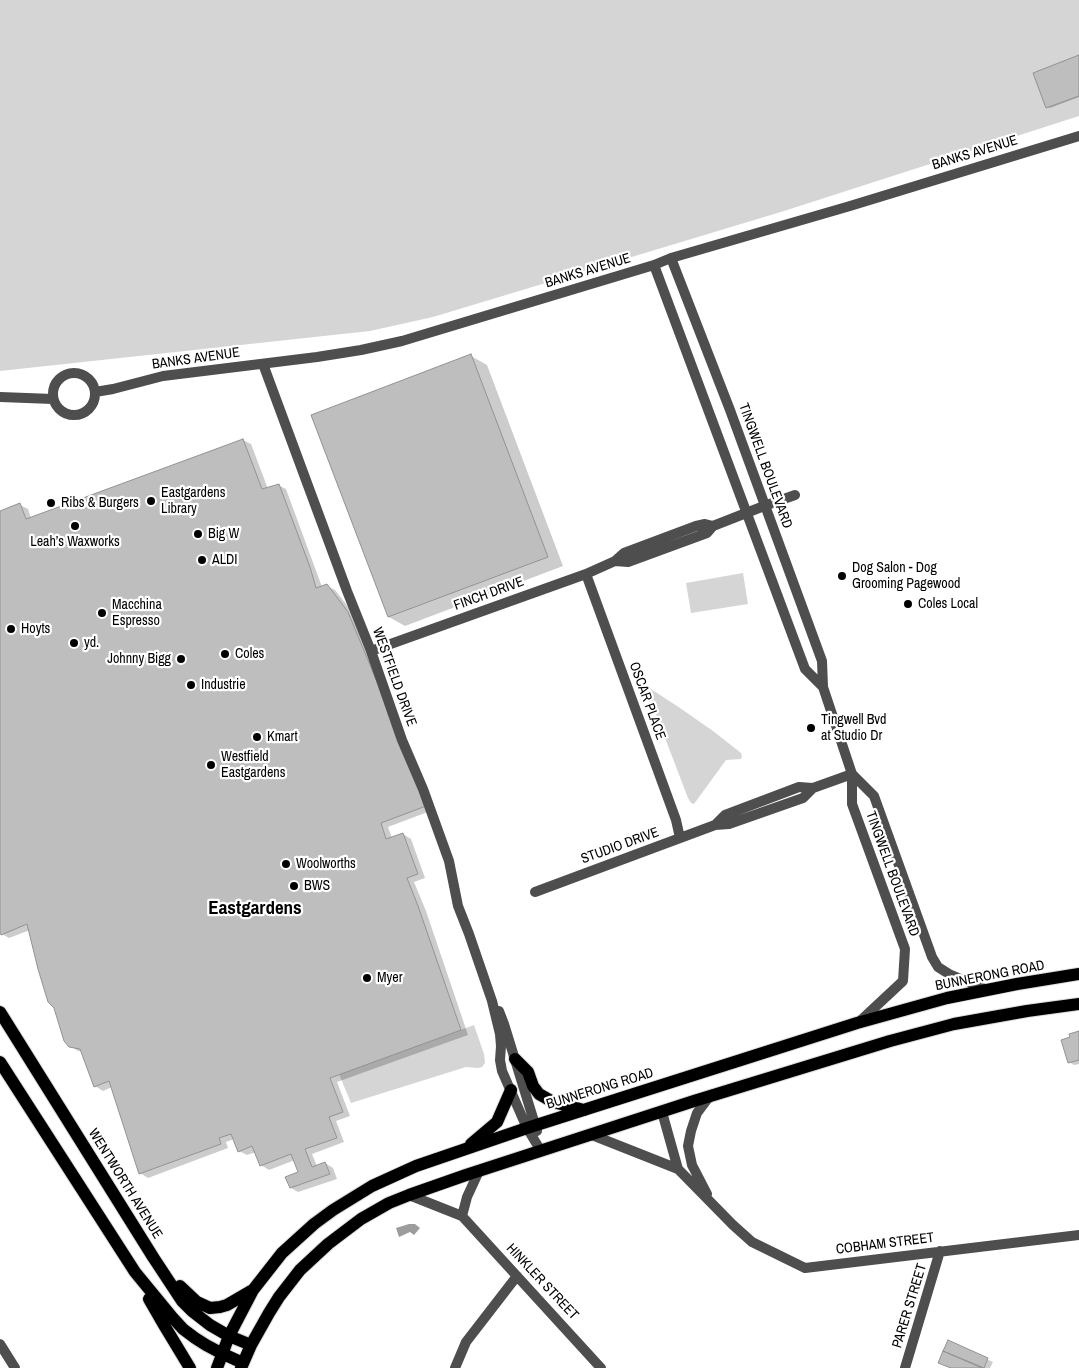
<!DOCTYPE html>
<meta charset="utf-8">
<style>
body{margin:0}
canvas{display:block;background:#fff}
</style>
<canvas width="1079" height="1368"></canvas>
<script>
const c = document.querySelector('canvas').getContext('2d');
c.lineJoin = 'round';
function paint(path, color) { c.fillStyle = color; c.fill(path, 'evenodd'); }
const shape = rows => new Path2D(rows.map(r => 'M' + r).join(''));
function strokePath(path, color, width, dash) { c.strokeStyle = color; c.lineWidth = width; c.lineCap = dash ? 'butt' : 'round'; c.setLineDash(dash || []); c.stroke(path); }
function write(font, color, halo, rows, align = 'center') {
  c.font = font + ' "Archivo Narrow",sans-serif'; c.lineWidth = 4.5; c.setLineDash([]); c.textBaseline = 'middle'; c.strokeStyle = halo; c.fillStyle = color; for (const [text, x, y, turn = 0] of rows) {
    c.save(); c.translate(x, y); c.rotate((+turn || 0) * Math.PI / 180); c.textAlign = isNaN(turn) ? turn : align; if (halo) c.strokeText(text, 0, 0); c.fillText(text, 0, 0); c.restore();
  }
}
const green = shape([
 [0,0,1079,0,1079,116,784,211,433,317,370,331,0,371],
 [743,573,748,604,691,613,686,583],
 [648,689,651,689,680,708,713,731,741,753,742,756,741,759,726,760,694,804,691,803,688,798,647,691],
 [474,1025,484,1054,485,1063,482,1067,478,1068,466,1067,351,1103,339,1074]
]);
const water = shape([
 [409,1224,415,1224,420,1228,414,1235,410,1232,399,1237,396,1228]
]);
const shadow = shape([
 [1079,57,1079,97,1050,108,1047,107],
 [471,356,487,365,563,566,405,626,389,617],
 [243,440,251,444,268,489,278,485,286,489,322,587,327,586,335,590,356,617,433,810,388,827,392,838,403,834,411,839,425,878,414,882,426,911,468,1035,337,1082,350,1116,336,1121,344,1142,312,1154,317,1166,325,1163,333,1168,337,1179,298,1192,291,1188,300,1173,295,1160,269,1170,261,1165,256,1152,247,1155,239,1151,234,1139,226,1142,228,1148,148,1178,140,1173,112,1087,103,1091,95,1086,83,1052,78,1051,70,1046,30,930,9,938,2,934,0,928,0,512,20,505,28,509,31,518],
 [1079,1033,1079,1064,1074,1065,1069,1062],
 [948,1342,993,1362,990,1368,952,1368,939,1362]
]);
const building = shape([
 [1079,55,1079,96,1046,108,1033,73,1079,55],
 [471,354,548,557,388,617,311,415,471,354],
 [243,439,262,489,279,484,310,567,316,588,327,584,348,612,385,701,426,806,381,823,386,839,403,833,418,874,407,878,418,906,461,1030,330,1078,343,1112,329,1117,337,1138,305,1149,312,1167,325,1162,330,1174,290,1188,285,1177,298,1172,291,1154,260,1166,252,1146,238,1152,231,1134,219,1138,221,1144,139,1174,109,1081,94,1087,80,1049,69,1047,64,1041,54,1008,48,1002,38,969,27,924,1,935,0,933,0,511,20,503,26,519,243,439],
 [1079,1031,1079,1060,1068,1063,1061,1040,1070,1037,1069,1034,1079,1031],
 [948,1340,988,1358,984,1368,943,1351,948,1340],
 [943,1351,982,1368,951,1368,938,1363,943,1351]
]);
const minor = shape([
 [263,364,347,591,371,651,402,740,423,789,449,861,458,906,469,934,492,1001,500,1034,501,1046,500,1060,502,1071,527,1128,541,1151],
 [615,561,628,562,707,533,713,526,764,506,795,495],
 [586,574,676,820,680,838],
 [371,651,586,574,615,561,624,553,696,526,705,524,713,526],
 [715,825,725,815,799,787,813,788],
 [535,892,715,825,729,824,803,798,813,788,852,774],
 [499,1011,504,1024,537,1131],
 [662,1112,678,1169,733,1225,752,1242,805,1268,1079,1235],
 [592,1135,678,1169],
 [707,1194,692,1165,688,1146,691,1131,697,1113,709,1097],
 [409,1195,462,1216,467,1197,479,1171],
 [462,1216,601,1368],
 [0,1344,15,1368],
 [455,1368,466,1342,517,1276],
 [905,1368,940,1251]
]);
const tertiary = shape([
 [671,258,730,410,822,661,823,687,852,774,852,804,905,949,903,981,858,1023],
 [654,265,805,669,823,687],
 '53 394a21 21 0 1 1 42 0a21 21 0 1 1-42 0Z',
 [95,392,113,389,163,376,317,357,361,350,402,341,654,265,671,258,850,206,1079,136],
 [0,397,53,399],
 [852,774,874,796,932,957,938,967,949,974,987,990]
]);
const primary = shape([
 [0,1012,153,1257,182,1301,192,1311,210,1325,229,1336,251,1345],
 [515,1059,528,1072,533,1086,539,1094,553,1102,584,1110],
 [0,1062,135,1272,172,1317,183,1329,195,1338,206,1345,221,1353,243,1363],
 [471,1144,497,1122,511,1090],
 [180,1286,197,1302,210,1308,220,1307,227,1305,251,1291],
 [149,1299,164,1325,190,1368],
 [217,1368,229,1336,253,1290,282,1253,314,1224,333,1210,372,1186,416,1166,527,1128,857,1023,947,998,1017,984,1079,974],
 [241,1368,251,1345,269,1313,279,1297,300,1270,328,1244,361,1219,389,1203,409,1195,466,1175,694,1101,890,1041,954,1024,1027,1011,1079,1004]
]);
const markers = [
 [151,501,5,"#000"],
 [51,503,5,"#000"],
 [75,526,5,"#000"],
 [198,534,5,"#000"],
 [202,560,5,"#000"],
 [842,576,5,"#000"],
 [908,604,5,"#000"],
 [102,613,5,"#000"],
 [11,629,5,"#000"],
 [74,643,5,"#000"],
 [225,654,5,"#000"],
 [181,659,5,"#000"],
 [191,685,5,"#000"],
 [811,728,5,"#000"],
 [257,737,5,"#000"],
 [211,765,5,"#000"],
 [286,864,5,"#000"],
 [294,886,5,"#000"],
 [367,978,5,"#000"]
];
const streetNames = [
 ["BANKS AVENUE",975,153,-17],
 ["BANKS AVENUE",588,271,-17],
 ["BANKS AVENUE",196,359,-8],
 ["TINGWELL BOULEVARD",765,466,70],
 ["FINCH DRIVE",489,594,-20],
 ["WESTFIELD DRIVE",394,677,70],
 ["OSCAR PLACE",647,701,70],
 ["STUDIO DRIVE",620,846,-20],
 ["TINGWELL BOULEVARD",892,874,70],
 ["BUNNERONG ROAD",990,976,-11],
 ["BUNNERONG ROAD",600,1089,-17],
 ["WENTWORTH AVENUE",125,1184,58],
 ["COBHAM STREET",885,1244,-7],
 ["HINKLER STREET",542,1282,47],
 ["PARER STREET",910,1306,-73]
];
const poiNames = [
 ["Eastgardens",161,493],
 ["Library",161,509],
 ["Ribs & Burgers",61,503],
 ["Big W",208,534],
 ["Leah’s Waxworks",75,542,"center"],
 ["ALDI",212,560],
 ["Dog Salon - Dog",852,568],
 ["Grooming Pagewood",852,584],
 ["Coles Local",918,604],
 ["Macchina",112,605],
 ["Espresso",112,621],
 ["Hoyts",21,629],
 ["yd.",84,643],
 ["Coles",235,654],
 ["Johnny Bigg",171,659,"right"],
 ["Industrie",201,685],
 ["Tingwell Bvd",821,720],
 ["at Studio Dr",821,736],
 ["Kmart",267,737],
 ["Westfield",221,757],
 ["Eastgardens",221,773],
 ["Woolworths",296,864],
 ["BWS",304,886],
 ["Myer",377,978]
];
const districtNames = [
 ["Eastgardens",255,909]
];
paint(green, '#d5d5d5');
paint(water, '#9c9c9c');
paint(shadow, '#0003');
paint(building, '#bebebe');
strokePath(building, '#929292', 1);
strokePath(primary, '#dbdbdb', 14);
strokePath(minor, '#4e4e4e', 10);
strokePath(tertiary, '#4e4e4e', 10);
strokePath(primary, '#000', 12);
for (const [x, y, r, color] of markers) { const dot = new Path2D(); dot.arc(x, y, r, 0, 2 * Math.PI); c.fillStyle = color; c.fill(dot); strokePath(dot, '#fff', 2); }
write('14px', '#000', '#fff', streetNames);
write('14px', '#000', '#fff', poiNames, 'left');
write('bold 19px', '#000', '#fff', districtNames);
</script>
